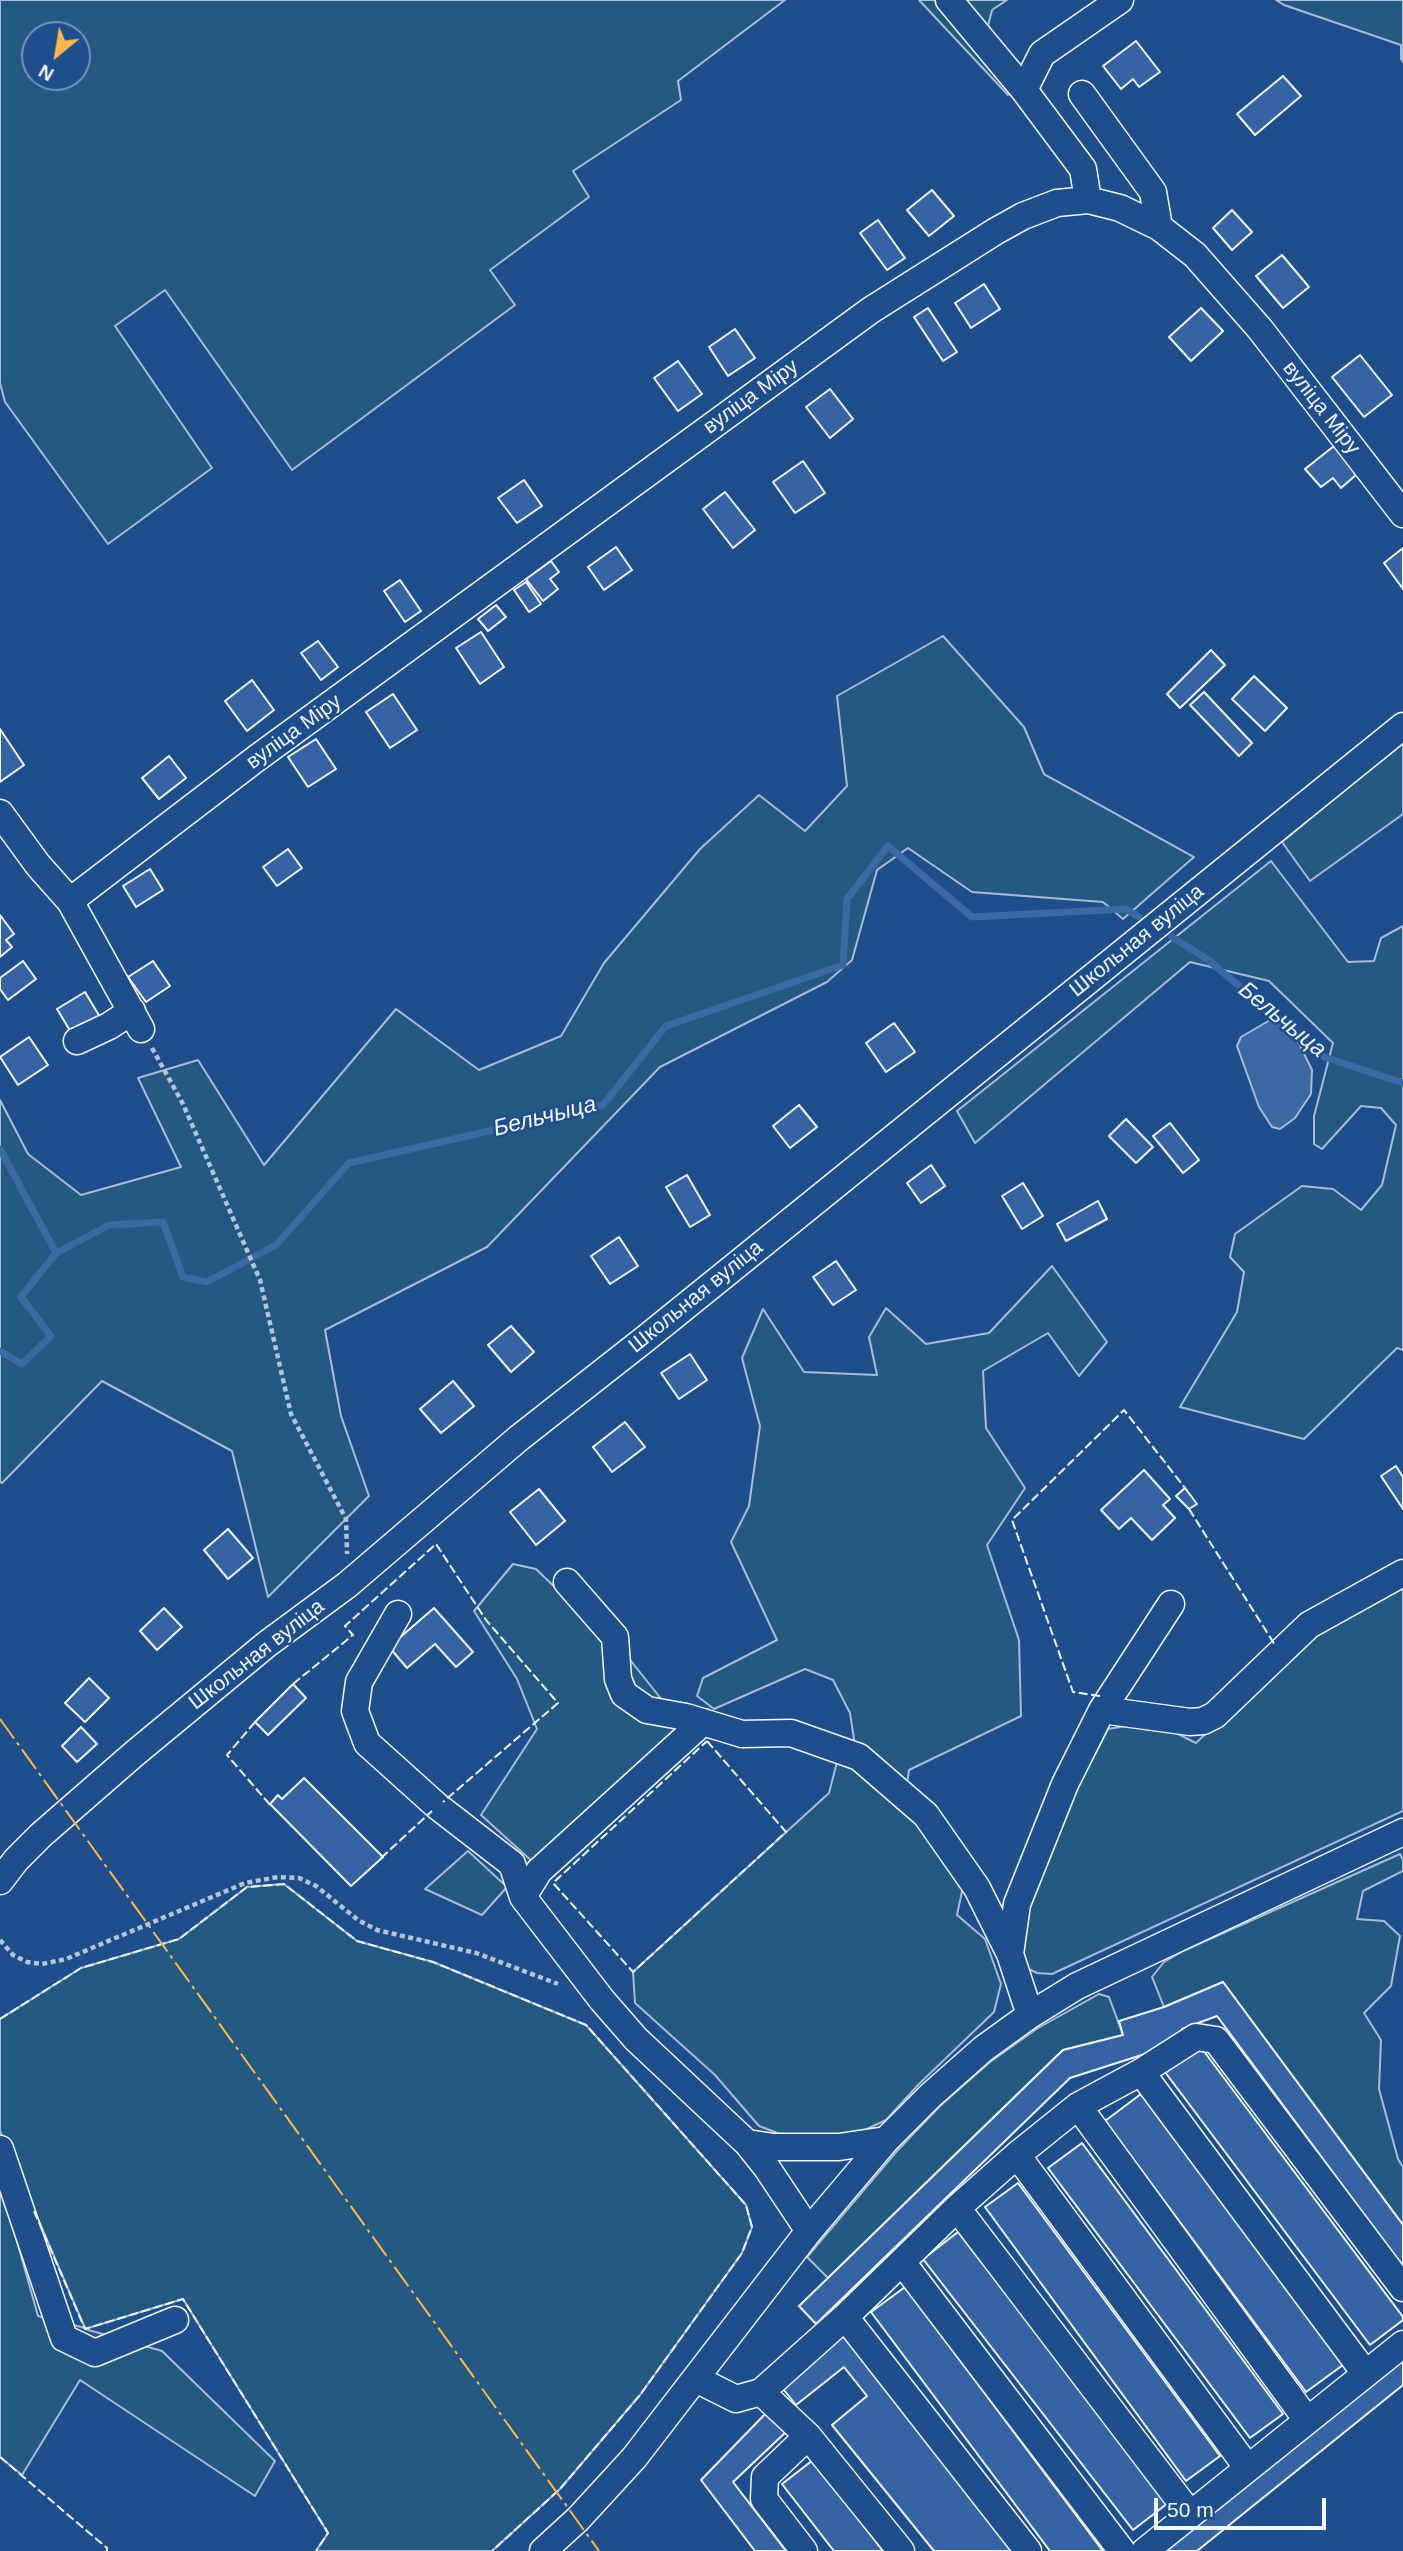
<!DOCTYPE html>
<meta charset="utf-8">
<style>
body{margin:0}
#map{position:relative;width:1403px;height:2551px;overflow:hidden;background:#1f4e8c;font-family:Helvetica,sans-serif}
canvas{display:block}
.north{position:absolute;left:21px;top:21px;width:70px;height:70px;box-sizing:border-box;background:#1f4e8c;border:2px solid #7391ba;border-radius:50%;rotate:210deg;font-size:19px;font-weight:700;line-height:28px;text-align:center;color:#f2f6ff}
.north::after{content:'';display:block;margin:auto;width:24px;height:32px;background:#ffb74d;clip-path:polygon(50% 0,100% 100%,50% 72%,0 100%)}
.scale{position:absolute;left:1154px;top:2498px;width:172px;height:32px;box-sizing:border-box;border:4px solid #f2f6ff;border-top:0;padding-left:9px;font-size:21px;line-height:24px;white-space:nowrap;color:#f2f6ff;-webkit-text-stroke:5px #1f4e8c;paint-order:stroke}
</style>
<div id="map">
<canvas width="1403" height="2551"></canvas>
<div class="north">N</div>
<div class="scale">50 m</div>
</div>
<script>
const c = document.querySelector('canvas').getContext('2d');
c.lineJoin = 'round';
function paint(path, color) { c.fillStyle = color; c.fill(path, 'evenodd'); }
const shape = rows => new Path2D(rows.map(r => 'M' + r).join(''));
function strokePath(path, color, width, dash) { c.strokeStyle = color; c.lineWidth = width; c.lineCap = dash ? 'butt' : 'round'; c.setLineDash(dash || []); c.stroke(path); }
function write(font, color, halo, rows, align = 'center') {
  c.font = font + ' Helvetica,sans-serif'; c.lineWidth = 5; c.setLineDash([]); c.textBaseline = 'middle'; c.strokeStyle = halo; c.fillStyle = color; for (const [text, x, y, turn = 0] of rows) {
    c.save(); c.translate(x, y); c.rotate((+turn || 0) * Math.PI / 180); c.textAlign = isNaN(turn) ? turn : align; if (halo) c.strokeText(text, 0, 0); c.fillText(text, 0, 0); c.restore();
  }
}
const green = shape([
 [0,0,785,0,678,81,681,100,573,171,589,197,490,270,515,305,292,470,165,290,115,326,212,468,108,544,5,402,0,383,0,0],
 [77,35,77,77,35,77,35,35,77,35],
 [919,0,1007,0,992,10,988,26,1025,82,1008,95,919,0],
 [1276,0,1403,0,1403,62,1401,59,1401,45,1284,5,1276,0],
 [943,636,1024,727,1044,774,1194,857,1123,919,1103,902,972,892,908,848,877,870,852,960,827,982,660,1067,487,1247,325,1330,341,1416,369,1496,268,1597,232,1451,102,1381,2,1483,0,1482,0,1100,28,1154,81,1195,181,1167,138,1078,198,1060,264,1165,396,1009,479,1070,561,1036,604,963,700,849,759,795,805,831,847,786,837,696,943,636],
 [1403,741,1403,814,1310,881,1282,842,1403,741],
 [1271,861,1348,962,1374,961,1381,938,1403,926,1403,1350,1397,1348,1304,1439,1180,1407,1237,1312,1244,1272,1230,1257,1235,1234,1302,1186,1333,1189,1361,1210,1382,1185,1396,1125,1381,1108,1361,1106,1322,1149,1314,1144,1314,1116,1333,1043,1269,981,1190,962,975,1143,957,1111,1271,861],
 [1052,1266,1107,1342,1079,1376,1048,1333,983,1371,986,1428,1025,1488,987,1545,1019,1640,1021,1716,909,1770,904,1804,964,1882,957,1915,985,1939,1001,1984,994,2012,919,2084,886,2120,850,2137,788,2137,759,2126,715,2075,635,2003,633,1972,829,1793,837,1762,855,1746,850,1713,833,1680,805,1669,714,1709,697,1696,703,1678,777,1640,731,1542,749,1506,760,1426,742,1358,763,1309,804,1372,877,1375,869,1337,886,1308,926,1344,989,1333,1052,1266],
 [513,1564,536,1569,631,1661,686,1730,535,1864,481,1815,537,1729,517,1679,474,1611,513,1564],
 [1403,1582,1403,1811,1052,1974,1037,1973,1023,1966,1024,1908,1076,1790,1108,1729,1143,1723,1164,1727,1196,1743,1311,1634,1403,1582],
 [468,1851,507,1887,482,1915,425,1889,468,1851],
 [1400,1854,1403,1860,1403,1871,1363,1891,1357,1919,1384,1921,1400,1936,1391,1986,1364,2013,1381,2040,1379,2089,1398,2159,1403,2167,1403,2225,1223,1982,1164,2007,1152,1977,1164,1962,1183,1951,1400,1854],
 [284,1884,357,1941,433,1962,586,2025,746,2205,752,2227,742,2253,640,2395,560,2489,492,2551,316,2551,328,2533,183,2299,85,2329,162,2351,275,2461,255,2496,80,2380,22,2475,0,2457,0,2181,38,2316,85,2328,0,2131,0,2019,81,1968,179,1939,247,1887,284,1884],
 [1099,1994,1109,1997,1123,2035,1063,2050,828,2278,807,2257,897,2151,940,2106,990,2062,1038,2028,1099,1994]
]);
const water = shape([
 [1277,1016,1291,1027,1312,1070,1311,1094,1295,1118,1280,1129,1272,1127,1259,1107,1237,1046,1241,1037,1277,1016]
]);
const stream = shape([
 [1172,937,1207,959,1324,1057,1403,1083],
 [0,1149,56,1253],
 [0,1351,22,1364,51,1336,21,1297,56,1253,109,1225,163,1222,183,1277,207,1282,276,1245,349,1163,603,1105,666,1026,843,965,847,899,888,846,972,917,1126,909,1139,917]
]);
const building = shape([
 [1136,41,1160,72,1139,87,1133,79,1121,89,1103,66,1136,41],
 [1283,76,1301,96,1255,135,1237,114,1283,76],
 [932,190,954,216,929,236,907,210,932,190],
 [1232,210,1252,232,1232,250,1213,228,1232,210],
 [878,220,905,258,887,270,860,233,878,220],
 [1282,255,1309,287,1283,308,1256,276,1282,255],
 [984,284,1000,309,971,328,955,303,984,284],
 [928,308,957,352,943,361,914,317,928,308],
 [1201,308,1223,331,1191,361,1169,337,1201,308],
 [735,329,755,358,728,376,709,347,735,329],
 [1360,355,1392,395,1364,417,1332,377,1360,355],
 [678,361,702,394,678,411,654,378,678,361],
 [830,389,853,419,830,438,806,407,830,389],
 [1334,446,1357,474,1341,488,1333,478,1321,487,1305,469,1334,446],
 [803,461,825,493,795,513,773,482,803,461],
 [524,480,542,506,517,523,498,498,524,480],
 [725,492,755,530,733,548,703,509,725,492],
 [616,547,632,570,604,590,588,567,616,547],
 [1403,548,1403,589,1384,563,1403,548],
 [551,561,559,572,550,579,558,589,543,601,526,579,551,561],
 [400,580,421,611,405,622,384,591,400,580],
 [526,582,541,604,529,612,514,590,526,582],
 [496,605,506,617,488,631,478,619,496,605],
 [481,632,504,667,480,684,456,648,481,632],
 [318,641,338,667,321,680,301,653,318,641],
 [1211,650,1225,665,1180,708,1167,694,1211,650],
 [1254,676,1287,708,1265,731,1232,699,1254,676],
 [252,680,274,710,247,731,225,701,252,680],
 [1204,692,1252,743,1239,756,1190,705,1204,692],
 [393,694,417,730,390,748,366,712,393,694],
 [0,729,24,765,0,782,0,729],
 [316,739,336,769,308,787,288,757,316,739],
 [169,756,186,778,159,799,142,778,169,756],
 [288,849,302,868,277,886,263,867,288,849],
 [150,869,163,890,136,907,123,886,150,869],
 [0,915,14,934,6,940,12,947,0,957,0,915],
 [23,961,36,979,8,1000,0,989,0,978,23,961],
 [153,961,170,986,146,1002,128,977,153,961],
 [85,992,100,1017,72,1034,57,1009,85,992],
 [894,1023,915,1052,886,1072,866,1043,894,1023],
 [29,1037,48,1065,18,1085,0,1057,29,1037],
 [799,1105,817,1127,790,1148,773,1126,799,1105],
 [1126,1119,1153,1147,1136,1163,1109,1136,1126,1119],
 [1170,1123,1199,1160,1183,1173,1153,1136,1170,1123],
 [931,1165,945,1186,921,1203,907,1183,931,1165],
 [687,1175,710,1215,690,1227,666,1187,687,1175],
 [1023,1183,1043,1216,1022,1229,1002,1196,1023,1183],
 [1098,1201,1107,1219,1066,1241,1057,1224,1098,1201],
 [619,1237,638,1266,610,1284,591,1256,619,1237],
 [836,1261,856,1290,833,1305,813,1277,836,1261],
 [511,1326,534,1352,511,1372,488,1345,511,1326],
 [690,1354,707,1380,679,1399,661,1373,690,1354],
 [453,1381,474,1406,441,1433,420,1409,453,1381],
 [625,1422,645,1447,612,1472,593,1447,625,1422],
 [1396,1466,1403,1477,1403,1509,1381,1476,1396,1466],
 [1144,1470,1170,1499,1163,1505,1175,1518,1152,1540,1131,1518,1119,1529,1101,1510,1144,1470],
 [1185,1488,1197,1504,1189,1509,1176,1496,1185,1488],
 [539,1489,565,1521,536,1545,510,1512,539,1489],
 [228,1529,253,1558,228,1579,204,1550,228,1529],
 [164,1608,182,1627,157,1650,140,1631,164,1608],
 [434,1608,473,1652,456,1667,435,1644,407,1668,389,1647,434,1608],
 [89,1678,109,1698,85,1722,65,1703,89,1678],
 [293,1684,306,1698,268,1735,255,1722,293,1684],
 [81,1727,97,1744,77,1762,62,1746,81,1727],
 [304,1778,383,1857,351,1886,270,1804,278,1795,282,1799,304,1778],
 [1223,1982,1403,2225,1403,2267,1217,2016,1182,2029,1185,2036,1148,2053,1070,2078,816,2324,799,2306,1063,2050,1123,2035,1119,2021,1164,2007,1223,1982],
 [1200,2046,1403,2317,1403,2320,1370,2345,1165,2072,1200,2046],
 [1141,2094,1343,2365,1306,2392,1105,2121,1141,2094],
 [1082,2143,1283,2414,1250,2438,1048,2168,1082,2143],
 [1018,2183,1220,2456,1186,2481,985,2207,1018,2183],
 [958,2232,1168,2503,1133,2530,923,2259,958,2232],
 [905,2287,1103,2551,1050,2551,871,2312,905,2287],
 [844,2334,1019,2551,934,2551,832,2425,867,2396,844,2367,796,2405,780,2385,844,2334],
 [1403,2354,1403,2385,1197,2551,1161,2551,1403,2354],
 [769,2410,787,2431,733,2482,786,2551,755,2551,701,2480,769,2410],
 [813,2460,883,2551,834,2551,782,2484,813,2460]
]);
const path = shape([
 [152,1048,183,1104,260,1280,291,1414,346,1519,347,1554],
 [0,1940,13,1955,27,1962,42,1964,66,1959,245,1883,278,1877,299,1878,316,1886,358,1920,377,1930,476,1953,558,1984]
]);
const minor = shape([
 [949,0,1024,90,1083,169,1088,200],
 [1024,90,1042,54,1120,0],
 [1082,94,1153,192,1159,227],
 [0,813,38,865,70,901,141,1029],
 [70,901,257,758,871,310,996,231,1023,216,1057,203,1088,200,1120,208,1159,227,1195,255,1260,329,1403,514],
 [77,1041,109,1026,132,1011],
 [567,1582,615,1637,618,1679,624,1694,647,1710,686,1717,742,1734,791,1733,859,1757,926,1815,977,1888,1010,1954],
 [398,1614,359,1682,355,1711,367,1743,437,1806,512,1864,523,1897],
 [1102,1710,1171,1604],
 [703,1722,539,1871,523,1897,602,2000,636,2039,747,2143,767,2168,809,2231],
 [0,1881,16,1860,41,1835,134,1754,267,1644,347,1585,519,1438,645,1339,1403,726],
 [1030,2015,1010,1954,1017,1904,1065,1784,1102,1710,1190,1722,1203,1721,1215,1715,1309,1625,1403,1573],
 [1141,2072,1365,2373],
 [1078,2106,1307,2420],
 [747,2143,774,2147,839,2147,886,2140],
 [0,2149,64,2338,95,2353,175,2320],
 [1017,2155,1247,2467],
 [957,2208,1190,2514],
 [902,2262,1122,2551],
 [845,2317,1028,2551],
 [696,2379,736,2399,761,2392,808,2436,901,2551],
 [761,2392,845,2317,957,2208,1017,2155,1078,2106,1141,2072,1196,2037,1216,2040,1403,2288],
 [543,2551,578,2519,634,2458,809,2231,886,2140,931,2095,983,2049,1030,2015,1077,1986,1403,1832],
 [804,2551,764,2499,765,2477,808,2436],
 [1145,2551,1403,2344]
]);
const fence = shape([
 [1189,1509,1275,1645],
 [293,1684,353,1635,345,1626,436,1544,486,1620,558,1703,443,1802],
 [1100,1696,1073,1692,1012,1520,1124,1410,1185,1488],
 [255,1722,227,1755,271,1806],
 [707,1741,786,1832,633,1972,553,1883,707,1741],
 [381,1858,432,1811],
 [0,2019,81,1968,179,1939,247,1887,284,1884,357,1941,433,1962,586,2025,746,2205,752,2227,742,2253,640,2395,560,2489,492,2551],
 [34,2211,85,2329,183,2299,328,2533,316,2551],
 [0,2457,107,2548,107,2551]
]);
const power = shape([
 [0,1719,599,2551]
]);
const streetNames = [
 ["вуліца Міру",751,397,-36],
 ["вуліца Міру",1321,408,52],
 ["вуліца Міру",294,732,-36],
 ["Школьная вуліца",1137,941,-39],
 ["Школьная вуліца",696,1297,-39],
 ["Школьная вуліца",257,1655,-38]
];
const waterNames = [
 ["Бельчыца",1282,1020,39],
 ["Бельчыца",545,1117,-14]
];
paint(green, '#245a82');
strokePath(green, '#a8bbd7', 2);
paint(water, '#3b69a3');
strokePath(water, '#a8bbd7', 2);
strokePath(stream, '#3b69a3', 7);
paint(building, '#3563a3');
strokePath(building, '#f2f6ff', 2);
strokePath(minor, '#f2f6ff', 29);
strokePath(path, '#b3c4dc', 4.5, [5, 3.5]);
strokePath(minor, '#1f4e8c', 26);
strokePath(fence, '#f2f6ff', 2, [9, 3.5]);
strokePath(power, '#ffb74d', 2, [24, 5, 3.5, 5]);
write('21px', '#f2f6ff', '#1f4e8c', streetNames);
write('italic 23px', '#f2f6ff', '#1f4e8c', waterNames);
</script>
